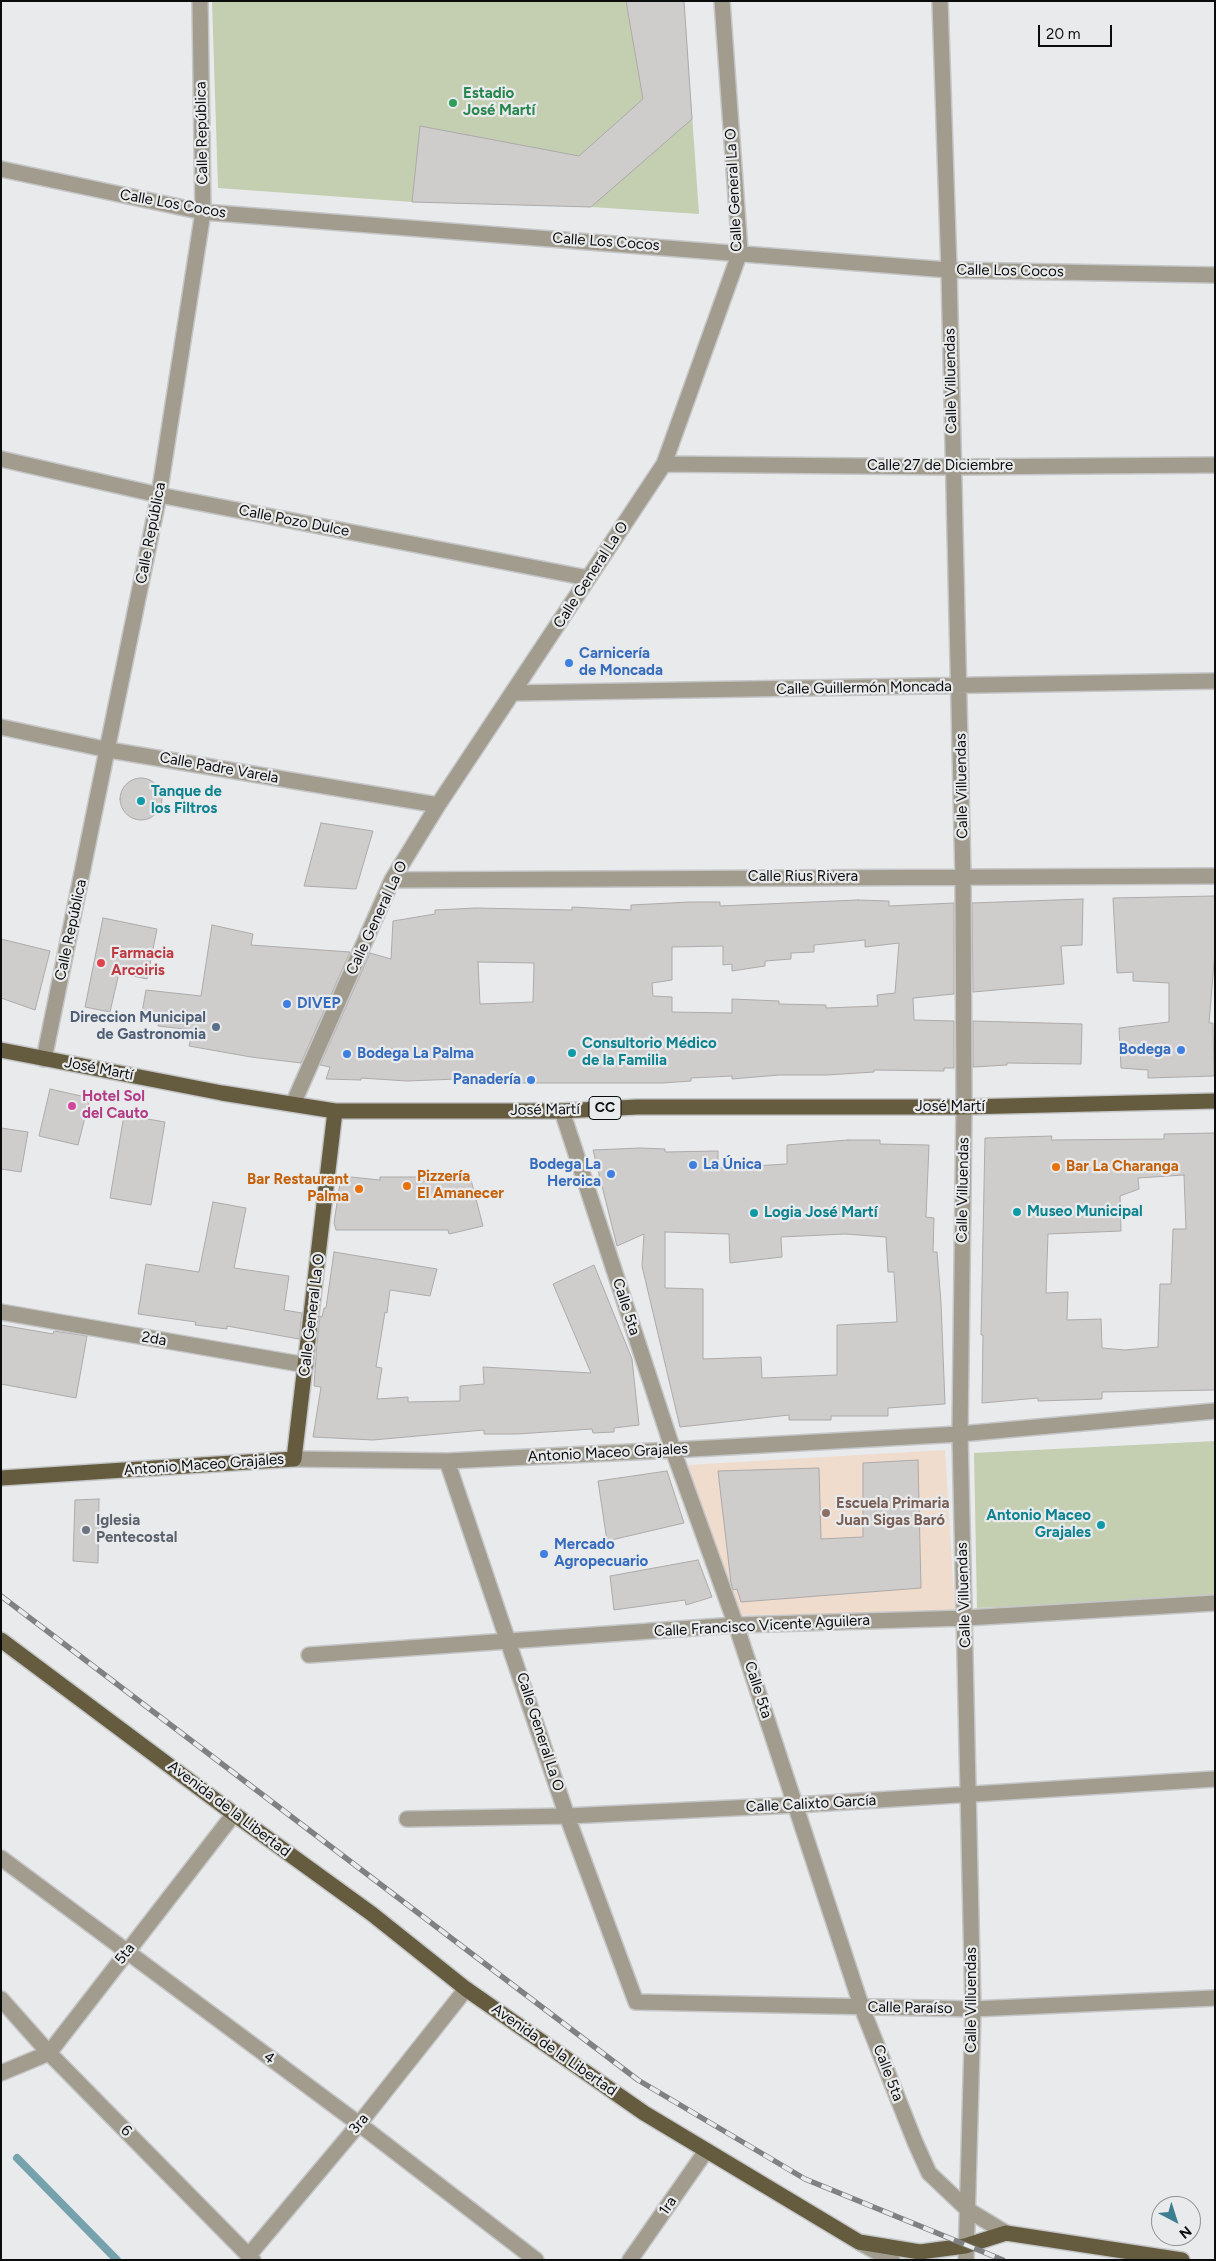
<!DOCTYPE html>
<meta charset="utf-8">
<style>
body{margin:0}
#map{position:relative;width:1216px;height:2261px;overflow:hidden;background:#e9eaec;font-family:Figtree,sans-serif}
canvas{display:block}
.frame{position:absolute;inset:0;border:2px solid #0b0c0c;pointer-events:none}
.north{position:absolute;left:1151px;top:2196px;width:50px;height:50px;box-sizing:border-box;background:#e9eaec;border:1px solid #909192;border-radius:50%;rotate:140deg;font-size:14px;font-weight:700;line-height:20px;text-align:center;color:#0b0c0c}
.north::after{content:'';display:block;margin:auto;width:18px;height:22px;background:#3c7e8f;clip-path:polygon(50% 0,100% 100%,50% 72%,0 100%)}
.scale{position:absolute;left:1038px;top:25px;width:74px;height:22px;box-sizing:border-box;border:2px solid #0b0c0c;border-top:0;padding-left:6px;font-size:15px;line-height:18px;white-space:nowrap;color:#0b0c0c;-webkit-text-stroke:4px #e9eaec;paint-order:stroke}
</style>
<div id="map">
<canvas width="1216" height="2261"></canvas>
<div class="frame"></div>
<div class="north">N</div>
<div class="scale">20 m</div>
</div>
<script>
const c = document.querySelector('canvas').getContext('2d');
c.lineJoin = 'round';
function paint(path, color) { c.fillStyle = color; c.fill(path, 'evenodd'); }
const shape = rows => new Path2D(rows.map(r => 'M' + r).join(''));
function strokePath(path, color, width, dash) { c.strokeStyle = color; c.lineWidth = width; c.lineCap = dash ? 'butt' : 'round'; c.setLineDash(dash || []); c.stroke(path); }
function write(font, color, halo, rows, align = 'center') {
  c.font = font + ' Figtree,sans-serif'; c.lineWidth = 4.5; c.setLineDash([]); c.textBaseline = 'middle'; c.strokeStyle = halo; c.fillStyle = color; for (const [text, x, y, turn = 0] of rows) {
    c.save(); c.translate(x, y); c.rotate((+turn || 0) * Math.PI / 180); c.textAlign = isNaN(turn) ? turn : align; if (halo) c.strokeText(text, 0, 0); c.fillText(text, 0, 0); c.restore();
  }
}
const education = shape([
 [945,1450,955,1613,739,1615,717,1561,688,1465]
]);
const green = shape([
 [212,1,684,1,699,214,591,207,412,202,218,188],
 [1215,1441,1215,1598,977,1608,974,1453]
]);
const stream = shape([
 [17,2158,117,2260]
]);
const building = shape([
 [626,1,684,1,692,119,591,207,412,202,420,126,579,156,643,99,626,1],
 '120 799a21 21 0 1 1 42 0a21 21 0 1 1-42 0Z',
 [321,823,373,831,356,889,304,886,321,823],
 [1215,896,1215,951,1209,1023,1213,1023,1214,1076,1148,1078,1148,1070,1121,1068,1119,1028,1169,1022,1169,983,1133,981,1133,972,1117,973,1113,898,1215,896],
 [1083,899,1082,945,1061,946,1064,984,973,992,972,903,1083,899],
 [858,900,889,901,889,906,954,903,954,994,913,998,914,1020,954,1021,954,1068,944,1068,944,1071,874,1070,874,1072,827,1075,779,1075,732,1079,732,1076,691,1078,691,1081,662,1083,507,1083,507,1077,407,1081,361,1078,361,1080,326,1079,330,1067,320,1065,370,953,391,959,393,921,435,914,435,910,476,908,572,910,572,907,631,910,631,905,690,902,720,902,720,906,858,900],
 [865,940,865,947,899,943,895,993,877,995,878,1006,826,1008,826,1005,779,1004,779,1001,732,999,732,1013,672,1012,672,997,653,996,652,983,672,980,672,947,723,946,723,965,732,964,732,971,765,966,765,961,791,959,791,953,814,952,814,945,865,940],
 [478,962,534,963,533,1002,480,1004,478,962],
 [103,918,157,929,147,979,119,973,110,1012,85,1007,103,918],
 [212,925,253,934,251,945,350,952,301,1063,251,1057,189,1046,193,1030,158,1026,159,1021,141,1018,146,990,201,996,212,925],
 [1,939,50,951,35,1010,1,998,1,939],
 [973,1021,1082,1024,1081,1064,1007,1063,1007,1065,973,1067,973,1021],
 [50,1089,90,1098,78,1145,39,1136,50,1089],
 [124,1115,165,1122,151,1205,110,1198,124,1115],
 [1,1128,28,1132,21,1172,1,1169,1,1128],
 [1215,1133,1215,1390,1102,1392,1102,1399,1038,1401,1038,1398,982,1403,983,1335,981,1335,985,1138,1052,1136,1051,1140,1164,1139,1164,1134,1215,1133],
 [1184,1175,1186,1229,1173,1229,1171,1284,1160,1284,1158,1347,1125,1350,1102,1348,1101,1319,1067,1320,1068,1292,1046,1293,1048,1234,1121,1231,1120,1196,1139,1189,1138,1178,1184,1175],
 [848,1140,880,1140,880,1144,929,1145,926,1217,934,1218,933,1252,937,1252,941,1303,945,1404,888,1408,888,1416,831,1416,831,1420,789,1420,789,1415,680,1427,642,1266,644,1234,617,1246,593,1150,640,1148,665,1149,665,1152,718,1151,718,1168,787,1164,787,1145,848,1140],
 [665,1232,729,1234,730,1263,782,1257,781,1237,845,1234,886,1237,888,1272,894,1272,897,1322,837,1325,837,1375,762,1378,761,1357,703,1359,703,1289,665,1288,665,1232],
 [469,1172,483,1226,449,1234,448,1230,336,1230,334,1223,341,1176,380,1180,380,1177,446,1177,469,1172],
 [213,1202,246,1208,234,1268,289,1276,284,1310,302,1313,299,1339,227,1326,227,1329,195,1325,196,1322,138,1314,146,1264,199,1272,213,1202],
 [334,1252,437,1269,430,1296,390,1290,387,1313,385,1312,376,1367,382,1368,377,1399,408,1397,408,1402,460,1401,460,1386,484,1384,483,1367,591,1373,553,1284,594,1265,632,1359,639,1425,614,1428,614,1432,593,1433,592,1429,517,1434,484,1434,484,1430,373,1440,313,1437,321,1387,314,1386,317,1342,320,1316,322,1317,324,1308,326,1308,334,1252],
 [1,1325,53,1334,54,1331,87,1336,76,1398,1,1384,1,1325],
 [918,1460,921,1588,741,1602,737,1589,733,1590,731,1583,718,1471,819,1468,821,1539,863,1537,863,1463,918,1460],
 [667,1471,684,1523,607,1541,598,1481,667,1471],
 [99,1499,98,1563,73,1561,75,1500,99,1499],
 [698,1560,712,1597,686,1605,685,1600,614,1610,610,1576,698,1560]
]);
const minor = shape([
 [940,1,949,270,963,876,964,1107,960,1434,973,2009,966,2260],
 [1,169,203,212,949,270,1215,275],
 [1,459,159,495,588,578],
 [664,464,953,467,1215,465],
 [513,693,1215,681],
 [1,727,109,750,438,805],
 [392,880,1215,876],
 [44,1059,159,495,203,212,200,1],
 [293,1104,392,880,438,805,664,464,740,252,722,1],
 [562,1111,673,1450,736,1625,862,2008,915,2142,929,2173,968,2210,1006,2233],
 [1,1312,306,1365],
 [294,1459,447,1461,673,1450,960,1434,1215,1411],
 [447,1461,567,1816,636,2002,973,2009,1215,1998],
 [309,1655,736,1625,965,1618,1215,1603],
 [407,1819,567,1816,796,1805,1215,1779],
 [1,1858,359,2124,536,2260],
 [1,1999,49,2053,253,2260],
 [1,2073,49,2053,234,1814],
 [862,2244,892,2260],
 [249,2260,249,2255,359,2124,466,1989],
 [630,2260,706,2151]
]);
const major = shape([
 [1,1050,222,1093,335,1111,562,1111,637,1107,964,1107,1215,1101],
 [1,1478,294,1459,335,1111],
 [1,1640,234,1814,372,1914,466,1989,644,2113,859,2242,920,2252,965,2246,1006,2233,1182,2260]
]);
const rail = shape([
 [1,1596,638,2080,805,2179,1003,2260]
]);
const markers = [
 [453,103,5,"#2e9e5b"],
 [569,663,5,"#3f7fe0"],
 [141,801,5,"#0f9aa8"],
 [101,963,5,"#e0444e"],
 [287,1004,5,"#3f7fe0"],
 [216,1027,5,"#5c6f8a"],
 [1181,1050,5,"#3f7fe0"],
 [572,1053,5,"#0f9aa8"],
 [347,1054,5,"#3f7fe0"],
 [531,1080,5,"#3f7fe0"],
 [72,1106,5,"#d1479c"],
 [693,1165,5,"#3f7fe0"],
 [1056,1167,5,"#e8710a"],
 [611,1174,5,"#3f7fe0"],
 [407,1186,5,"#e8710a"],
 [359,1189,5,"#e8710a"],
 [1017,1212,5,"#0f9aa8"],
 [754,1213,5,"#0f9aa8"],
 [826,1513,5,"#8d6e63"],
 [1101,1525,5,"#0f9aa8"],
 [86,1530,5,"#6b7280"],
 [544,1554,5,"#3f7fe0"]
];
const shields = [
 [605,1108,32]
];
const shieldNames = [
 ["CC",605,1108]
];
const leisureNames = [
 ["Estadio",463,94],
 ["José Martí",463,111]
];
const streetNames = [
 ["Calle República",202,133,-91],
 ["Calle General La O",734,190,-93],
 ["Calle Los Cocos",173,204,10],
 ["Calle Los Cocos",606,242,4],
 ["Calle Los Cocos",1010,271,1],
 ["Calle Villuendas",951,381,-91],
 ["Calle 27 de Diciembre",940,466],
 ["Calle Pozo Dulce",294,521,11],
 ["Calle República",151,533,-79],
 ["Calle General La O",591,575,-57],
 ["Calle Guillermón Moncada",864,688,-1],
 ["Calle Padre Varela",219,768,10],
 ["Calle Villuendas",962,786,-91],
 ["Calle Rius Rivera",803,877],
 ["Calle General La O",377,918,-65],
 ["Calle República",71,930,-78],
 ["José Martí",99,1069,11],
 ["José Martí",950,1107],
 ["José Martí",545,1110,-1],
 ["Calle Villuendas",963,1190,-89],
 ["Calle 5ta",626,1307,72],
 ["Calle General La O",312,1315,-83],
 ["2da",154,1339,10],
 ["Antonio Maceo Grajales",608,1453,-3],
 ["Antonio Maceo Grajales",204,1465,-4],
 ["Calle Villuendas",964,1595,-92],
 ["Calle Francisco Vicente Aguilera",762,1626,-3],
 ["Calle 5ta",758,1690,72],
 ["Calle General La O",540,1732,72],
 ["Calle Calixto García",811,1804,-3],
 ["Avenida de la Libertad",229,1809,37],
 ["5ta",125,1954,-52],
 ["Calle Villuendas",972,2000,-90],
 ["Calle Paraíso",910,2008,1],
 ["Avenida de la Libertad",554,2050,35],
 ["4",269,2058,36],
 ["Calle 5ta",888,2073,69],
 ["3ra",359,2124,-51],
 ["6",126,2131,45],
 ["1ra",668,2206,-55]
];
const shopNames = [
 ["Carnicería",579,654],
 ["de Moncada",579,671],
 ["DIVEP",297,1004],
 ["Bodega",1171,1050,"right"],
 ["Bodega La Palma",357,1054],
 ["Panadería",521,1080,"right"],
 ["Bodega La",601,1165,"right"],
 ["Heroica",601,1182,"right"],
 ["La Única",703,1165],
 ["Mercado",554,1545],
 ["Agropecuario",554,1562]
];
const cultureNames = [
 ["Tanque de",151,792],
 ["los Filtros",151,809],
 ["Consultorio Médico",582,1044],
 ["de la Familia",582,1061],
 ["Museo Municipal",1027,1212],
 ["Logia José Martí",764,1213],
 ["Antonio Maceo",1091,1516,"right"],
 ["Grajales",1091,1533,"right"]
];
const healthNames = [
 ["Farmacia",111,954],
 ["Arcoiris",111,971]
];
const serviceNames = [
 ["Direccion Municipal",206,1018],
 ["de Gastronomia",206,1035]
];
const hotelNames = [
 ["Hotel Sol",82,1097],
 ["del Cauto",82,1114]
];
const foodNames = [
 ["Bar La Charanga",1066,1167],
 ["Pizzería",417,1177],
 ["El Amanecer",417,1194],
 ["Bar Restaurant",349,1180,"right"],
 ["Palma",349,1197,"right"]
];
const educationNames = [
 ["Escuela Primaria",836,1504],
 ["Juan Sigas Baró",836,1521]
];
const worshipNames = [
 ["Iglesia",96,1521],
 ["Pentecostal",96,1538]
];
paint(education, '#efdccd');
paint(green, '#c4cfb2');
strokePath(stream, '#75a2ad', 8);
paint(building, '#cfcccc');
strokePath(building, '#adaaaa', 1);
strokePath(minor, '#c5c6c8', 18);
strokePath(major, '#c5c6c8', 18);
strokePath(minor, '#a19c8d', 15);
strokePath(major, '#655c40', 15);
strokePath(rail, '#808182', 5.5);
strokePath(rail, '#e9eaec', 4, [11]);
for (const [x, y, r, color] of markers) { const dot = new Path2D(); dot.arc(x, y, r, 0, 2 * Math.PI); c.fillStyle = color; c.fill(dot); strokePath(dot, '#e9eaec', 2); }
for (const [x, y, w] of shields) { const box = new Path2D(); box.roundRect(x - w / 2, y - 11.5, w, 23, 4); c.fillStyle = '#e9eaec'; c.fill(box); strokePath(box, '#0b0c0c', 1); }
write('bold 14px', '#0b0c0c', null, shieldNames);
write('bold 15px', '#27864d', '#e9eaec', leisureNames, 'left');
write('15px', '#0b0c0c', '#e9eaec', streetNames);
write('bold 15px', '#366cbe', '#e9eaec', shopNames, 'left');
write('bold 15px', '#0d838f', '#e9eaec', cultureNames, 'left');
write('bold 15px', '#be3a42', '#e9eaec', healthNames, 'left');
write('bold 15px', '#4e5e75', '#e9eaec', serviceNames, 'right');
write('bold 15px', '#b23c85', '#e9eaec', hotelNames, 'left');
write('bold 15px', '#c56008', '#e9eaec', foodNames, 'left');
write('bold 15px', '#785e54', '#e9eaec', educationNames, 'left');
write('bold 15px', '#5b616d', '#e9eaec', worshipNames, 'left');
</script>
